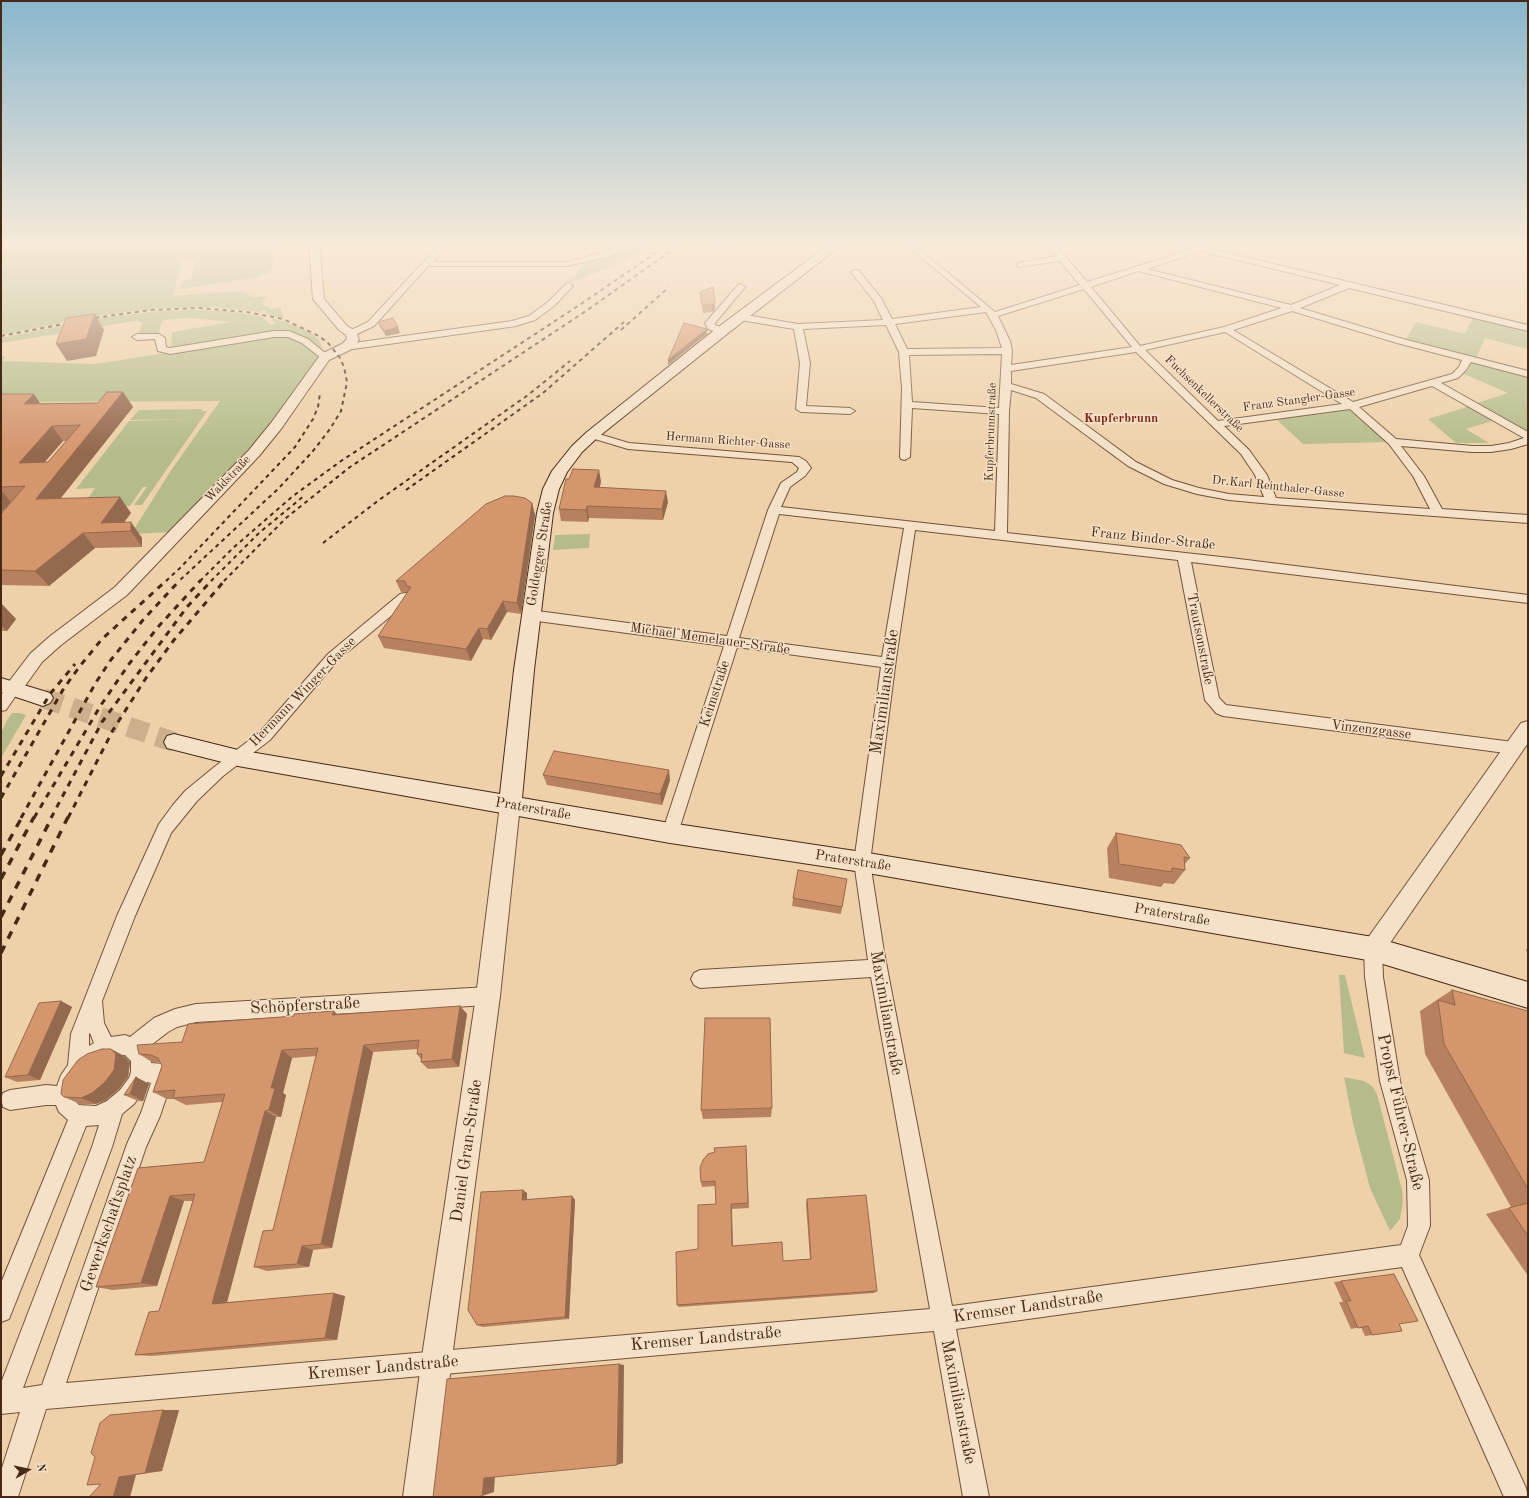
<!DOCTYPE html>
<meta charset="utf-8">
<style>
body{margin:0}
#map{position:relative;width:1529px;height:1498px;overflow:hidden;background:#eed1a9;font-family:"Old Standard TT",serif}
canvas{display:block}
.frame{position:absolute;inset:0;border:2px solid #472a15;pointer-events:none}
.north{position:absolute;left:8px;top:1450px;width:40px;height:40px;-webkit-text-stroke:3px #f4e1c7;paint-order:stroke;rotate:81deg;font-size:11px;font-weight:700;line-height:16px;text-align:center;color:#472a15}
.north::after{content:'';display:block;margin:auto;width:14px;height:18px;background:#472a15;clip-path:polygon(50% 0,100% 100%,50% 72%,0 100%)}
</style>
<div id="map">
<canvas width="1529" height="1498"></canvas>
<div class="frame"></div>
<div class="north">N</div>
</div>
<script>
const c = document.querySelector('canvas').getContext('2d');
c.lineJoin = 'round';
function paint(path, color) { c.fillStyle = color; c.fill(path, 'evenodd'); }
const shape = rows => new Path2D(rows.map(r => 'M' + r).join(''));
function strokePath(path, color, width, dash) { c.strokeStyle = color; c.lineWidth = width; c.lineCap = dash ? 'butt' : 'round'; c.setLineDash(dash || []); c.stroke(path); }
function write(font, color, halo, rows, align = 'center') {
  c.font = font + ' "Old Standard TT",serif'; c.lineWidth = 3; c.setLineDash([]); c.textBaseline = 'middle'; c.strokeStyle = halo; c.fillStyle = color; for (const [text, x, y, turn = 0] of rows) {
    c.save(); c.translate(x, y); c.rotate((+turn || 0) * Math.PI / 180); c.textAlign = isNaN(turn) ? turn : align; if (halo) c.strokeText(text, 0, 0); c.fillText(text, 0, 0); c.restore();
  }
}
const green = shape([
 [1,243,276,243,273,248,274,262,272,268,269,273,259,277,183,289,180,287,183,280,191,279,195,261,182,260,173,296,242,291,252,297,267,297,262,304,272,309,280,307,284,318,269,315,264,310,259,312,215,307,163,308,102,315,1,335],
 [626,243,653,243,624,261,581,279,569,282,582,266,581,262,614,252],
 [713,243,735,243,734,251,710,252],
 [197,310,224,311,261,316,271,325,276,324,272,319,282,321,301,328,315,336,319,340,322,347,322,349,302,336,262,336,253,334,171,347,172,332,232,322,189,318,163,320,158,334,138,335,143,322,135,321,1,343,1,338,102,318,158,311],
 [1473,317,1528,330,1527,349,1485,338,1476,358,1406,339,1416,322,1465,334],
 [292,336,317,353,319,356,317,360,262,434,170,532,131,534,170,472,220,401,1,402,1,355,5,357,2,361,95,364,268,337],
 [1472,361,1528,376,1528,432,1477,403,1508,393,1464,374,1468,370],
 [1470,406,1496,420,1466,429,1489,443,1456,443,1428,419],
 [203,409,201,411,207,411,142,505,134,505,147,487,143,487,130,506,82,507,95,488,76,489,129,421,196,419,130,420,139,410],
 [1346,410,1356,412,1389,442,1303,444,1276,419],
 [590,534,589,548,553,550,555,535],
 [12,713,19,713,26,715,1,758,1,733,7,720],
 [1339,975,1345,975,1365,1058,1344,1053],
 [1344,1077,1364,1081,1372,1086,1377,1094,1402,1190,1403,1202,1400,1219,1390,1231,1370,1188,1353,1123]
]);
const secondaryTunnel = shape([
 [43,698,174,742]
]);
const minor = shape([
 [441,243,449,243,433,262,567,262,605,252,611,249,617,243,625,243,617,253,611,256,567,266,428,266,374,326,355,335,349,335,347,333,349,331,368,322,441,243],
 [904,243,912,243,995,312,1080,285,1060,261,1018,267,1017,265,1018,263,1057,256,1046,243,1054,243,1087,282,1192,249,1180,243,1190,243,1203,247,1528,325,1528,331,1349,288,1300,308,1403,339,1528,371,1528,377,1471,362,1466,370,1458,378,1441,383,1528,432,1528,444,1511,449,1491,452,1472,452,1401,446,1424,476,1442,509,1528,515,1528,523,1272,504,1229,500,1197,494,1164,484,1128,466,1036,398,1011,390,1009,411,1007,533,1239,559,1528,595,1528,603,1191,562,1219,698,1226,705,1513,742,1518,744,1520,748,1518,752,1513,754,1223,716,1216,713,1205,700,1178,560,915,530,896,659,870,862,884,952,952,1306,1401,1245,1408,1226,1407,1180,1380,1081,1365,977,1364,949,1367,943,1373,941,1379,943,1382,949,1383,977,1400,1081,1429,1180,1430,1226,1419,1255,1526,1488,1528,1497,1504,1497,1402,1267,956,1329,989,1497,963,1497,934,1331,46,1409,18,1497,1,1497,1,1471,20,1412,1,1414,1,1383,92,1147,99,1125,86,1126,9,1319,1,1322,1,1283,68,1120,59,1112,56,1105,46,1105,10,1110,3,1107,1,1098,3,1093,10,1090,46,1085,57,1086,61,1075,68,1065,71,1034,117,916,159,824,173,805,185,791,213,768,260,732,328,654,400,594,405,593,410,594,411,597,410,600,338,660,270,740,223,776,197,801,171,833,135,916,102,1001,104,1023,111,1037,125,1035,130,1037,154,1018,175,1009,196,1004,488,987,495,990,497,996,495,1002,488,1005,196,1022,177,1027,168,1032,146,1049,151,1057,151,1063,164,1064,171,1067,174,1074,160,1116,146,1147,66,1383,930,1309,871,977,700,988,694,985,691,979,694,973,700,970,868,960,854,862,881,667,737,647,678,833,676,838,670,840,664,838,662,833,724,646,530,620,525,618,523,615,525,612,530,610,727,636,768,510,781,483,797,472,799,468,792,462,628,449,588,437,587,435,592,432,629,443,799,457,806,461,811,468,805,476,790,487,781,507,995,531,999,414,912,408,910,457,905,460,901,459,900,457,902,389,899,352,886,325,803,329,810,363,806,406,850,408,855,411,850,414,801,412,796,409,800,363,794,329,740,320,736,317,740,314,798,324,883,320,874,301,851,272,855,270,858,270,881,298,892,319,981,307,904,243],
 [1200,251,1340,285,1291,305,1147,269,1200,251],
 [1138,271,1282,308,1224,327,1140,346,1091,287,1138,271],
 [1084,289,1132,347,1011,365,1012,351,1010,341,998,316,1084,289],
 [1292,311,1397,343,1462,360,1459,367,1452,374,1353,402,1233,330,1292,311],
 [986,312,996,330,1002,348,907,349,895,324,986,312],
 [1225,332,1342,404,1218,421,1145,350,1225,332],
 [1136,352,1241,454,1255,475,1264,497,1229,494,1199,488,1172,480,1136,462,1044,394,1011,384,1011,371,1136,352],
 [1002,354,999,408,912,402,909,355,1002,354],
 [1432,386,1524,438,1509,443,1491,446,1472,446,1396,439,1359,407,1432,386],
 [1350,409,1389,444,1413,476,1430,509,1276,498,1267,475,1249,450,1224,426,1350,409],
 [779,514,904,528,882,657,739,638,779,514],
 [90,1033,94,1043,89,1046,89,1034,90,1033],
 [116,1055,125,1055,131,1061,131,1072,129,1078,120,1090,107,1101,96,1106,79,1105,75,1101,75,1096,77,1086,84,1075,92,1066,101,1060,116,1055],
 [147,1082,151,1083,141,1113,127,1144,42,1385,23,1388,112,1147,122,1114,134,1104,143,1092,147,1082],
 [569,283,573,286,554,306,535,320,516,326,346,350,341,347,346,344,512,321,529,316,548,302,566,284,569,283],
 [741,284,745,287,715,323,715,325,725,329,727,331,725,333,722,334,708,329,705,323,707,321,738,285,741,284],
 [274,331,289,331,308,339,330,357,325,360,322,359,302,343,288,337,274,337,170,354,158,351,155,339,137,340,132,337,137,334,159,334,165,338,166,347,170,348,274,331],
 [14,683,19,684,21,688,6,710,1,711,1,695,9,684,14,683]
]);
const tertiary = shape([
 [309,243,319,243,324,299,347,326,356,331,359,340,350,350,329,360,281,429,259,456,127,595,61,645,42,662,20,693,14,695,8,693,5,688,8,683,30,654,49,637,115,587,249,450,271,423,321,354,342,344,347,339,346,335,339,330,313,299,309,243],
 [1528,721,1528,743,1381,956,1373,960,1365,956,1362,949,1365,942,1521,723,1528,721],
 [510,797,517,799,520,805,500,996,453,1350,435,1497,403,1497,423,1350,476,996,500,805,503,799,510,797]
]);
const secondary = shape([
 [831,243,844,243,727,334,597,438,582,452,567,472,559,489,553,513,534,670,522,798,670,823,862,852,1373,937,1528,982,1528,1008,1373,961,862,872,670,843,238,766,167,748,164,742,167,736,174,734,238,750,500,794,514,670,537,513,543,489,552,471,572,446,587,432,717,328,831,243],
 [1,678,50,693,53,698,50,703,43,706,1,692,1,678]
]);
const railFar2 = shape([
 [621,330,669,287],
 [1,336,101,317,151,310,199,308,247,312,283,319,319,336,329,344,340,358,344,367,347,382,341,411,330,429,313,451,279,488,179,581],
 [406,490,543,393,624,322],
 [323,543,379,500,528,395,570,361],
 [166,581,180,568,295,447,313,419,318,407,320,393],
 [200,581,233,548,293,496,341,461,581,304,670,243],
 [211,581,259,533,305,495],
 [224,581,286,518,350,467,586,311,682,243]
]);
const railFar1 = shape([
 [1,776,50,694,75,664],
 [1,798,64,688,80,666,102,639,167,580],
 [21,818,95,684,110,661,143,620,180,580],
 [34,818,101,705,129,664,158,627,201,580],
 [51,818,102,722,187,607,212,580],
 [68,818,113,730,146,678,174,640,225,580]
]);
const rail = shape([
 [1,855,22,817],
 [1,879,34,817],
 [1,917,52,817],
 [1,953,68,817]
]);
const wall = shape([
 [700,292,715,302,715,309,712,312,703,313],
 [378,322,400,333,386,336,380,327],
 [123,392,133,407,61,498,131,513,124,522,142,538,142,547,95,548,49,586,1,585,1,514,12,502,11,502,1,513,1,394,41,404,98,403],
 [63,441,67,441,48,462,44,462],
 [601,481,600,487,668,502,663,520,589,518,588,522,561,521,559,509],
 [532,503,535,515,521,614,507,612,491,640,483,639,471,661,384,648,378,636,408,592,401,592,396,581],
 [1,604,16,619,7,631,1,631],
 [543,775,670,780,662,805,547,785],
 [1116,833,1190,858,1184,865,1185,870,1174,884,1164,883,1161,887,1109,878,1107,848],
 [847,879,841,914,792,906,793,898],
 [1526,949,1528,949,1528,958],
 [1452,990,1528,1011,1528,1276,1486,1214,1511,1207,1425,1054,1420,1011],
 [61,1001,72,1007,40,1080,17,1082,5,1077],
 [460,1006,467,1014,459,1067,428,1069,421,1062,421,1059,417,1054,418,1049,373,1052,332,1248,313,1250,309,1267,267,1271,254,1267,273,1230,316,1056,292,1058,283,1093,286,1095,281,1117,276,1117,227,1302,345,1296,337,1340,152,1356,135,1355,159,1311,193,1201,184,1201,157,1286,113,1290,96,1287,138,1168,204,1162,223,1102,186,1105,174,1099,167,1099,153,1092,162,1066,160,1062,152,1062,139,1054,182,1042,338,1015],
 [111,1049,124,1056,130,1062,128,1077,119,1089,106,1100,96,1104,80,1104,64,1097],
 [136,1077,149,1084,143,1101,138,1101,124,1095],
 [772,1108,771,1117,703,1119,701,1110],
 [746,1146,749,1208,732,1209,732,1246,783,1261,810,1259,806,1204,807,1199,877,1291,874,1293,679,1307,677,1305,716,1204,715,1186,702,1187,701,1182],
 [527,1193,527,1200,572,1196,575,1200,569,1319,483,1327,477,1325],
 [1341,1281,1399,1324,1402,1331,1365,1336,1361,1327,1351,1329,1339,1302,1343,1302,1334,1282],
 [163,1410,179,1410,162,1471,136,1475,101,1484]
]);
const shadedWall = shape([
 [715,302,715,309,712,312,712,305],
 [95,314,104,330,96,356,67,361,56,344],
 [398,327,400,333,386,336,384,331],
 [707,329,707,334,668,365,668,360],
 [123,392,133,407,48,514,36,499],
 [34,394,44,409,24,404],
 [52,426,63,441,31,478,19,463],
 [599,470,601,481,597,498,594,487],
 [1,490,11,502,1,513],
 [666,491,668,502,663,520,662,509],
 [120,497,131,513,117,532,101,523],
 [532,503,535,515,521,614,517,603],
 [587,506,589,518,588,522,586,510],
 [131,522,142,538,142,547,131,531],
 [83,533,95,548,49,586,35,571],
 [503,601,507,612,491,640,487,629],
 [1,604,2,604,16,619,7,631,1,625],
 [479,628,483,639,471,661,466,649],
 [669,770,670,780,662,805,660,794],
 [61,1001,72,1007,40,1080,28,1075],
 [460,1006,467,1014,459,1067,452,1059],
 [334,1011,343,1020,332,1015],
 [364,1045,373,1052,332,1248,321,1244],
 [111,1049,124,1056,130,1062,128,1077,119,1089,106,1100,96,1104,81,1098],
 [282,1050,292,1058,283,1093,286,1095,281,1117,269,1110,271,1088],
 [136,1077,149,1084,143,1101,130,1094],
 [265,1111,276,1117,226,1306,212,1304],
 [523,1190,527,1193,527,1204,522,1200],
 [170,1196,184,1201,157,1286,141,1283],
 [572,1196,575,1200,569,1319,565,1317],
 [731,1204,732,1209,733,1250,732,1246],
 [302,1246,313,1250,309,1267,297,1264],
 [334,1293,345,1296,337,1340,325,1338],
 [619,1364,624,1365,623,1463,617,1465],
 [163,1410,179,1410,162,1471,145,1473],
 [136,1475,130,1497,113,1497,119,1477],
 [495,1475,494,1492,482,1496,484,1478]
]);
const building = shape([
 [713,287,715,302,712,305,702,305,700,292,713,287],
 [95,314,86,339,56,344,66,318,95,314],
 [393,318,398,327,384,331,378,322,393,318],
 [684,323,707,329,668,360,684,323],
 [107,392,123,392,36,499,120,497,101,523,131,522,131,531,83,533,35,571,1,570,1,514,25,486,1,487,1,394,34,394,24,404,98,403,107,392],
 [80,425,48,462,19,463,52,426,80,425],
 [573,469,599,470,594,487,666,491,662,509,587,506,586,510,559,509,566,479,569,479,573,469],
 [505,496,514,496,525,498,532,503,517,603,503,601,487,629,479,628,466,649,378,636,411,587,407,586,405,581,396,581,486,504,505,496],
 [554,751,669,770,660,794,543,775,554,751],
 [1116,833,1181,845,1190,858,1184,857,1185,870,1172,868,1172,872,1119,864,1116,833],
 [798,870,847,879,842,907,793,898,798,870],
 [1452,990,1528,1011,1528,1189,1444,1044,1438,1000,1455,1005,1452,990],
 [61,1001,28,1075,5,1077,39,1003,61,1001],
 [460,1006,452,1059,421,1062,422,1054,417,1054,419,1040,364,1045,321,1244,302,1246,297,1264,254,1267,263,1231,273,1230,318,1048,282,1050,271,1088,275,1088,269,1110,265,1111,212,1304,334,1293,325,1338,135,1355,149,1312,159,1311,195,1194,170,1196,141,1283,96,1287,138,1168,204,1162,225,1094,173,1098,175,1090,153,1092,162,1066,158,1058,151,1055,139,1054,137,1045,182,1042,188,1024,294,1016,294,1014,334,1011,332,1015,460,1006],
 [705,1018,770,1018,772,1108,701,1110,705,1018],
 [102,1049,111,1049,116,1054,114,1070,105,1082,92,1093,81,1098,64,1097,61,1094,63,1080,78,1060,87,1054,102,1049],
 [136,1077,130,1094,124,1095,136,1077],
 [746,1146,748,1203,731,1204,732,1246,782,1242,783,1261,811,1259,807,1199,866,1195,877,1291,677,1305,676,1252,698,1249,698,1205,716,1204,715,1181,701,1182,700,1168,703,1160,708,1154,715,1152,714,1148,746,1146],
 [523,1190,522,1200,572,1196,565,1317,477,1325,468,1310,481,1192,523,1190],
 [1528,1203,1528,1236,1509,1208,1528,1203],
 [1394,1274,1418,1321,1399,1324,1402,1331,1372,1335,1368,1326,1358,1328,1346,1301,1351,1301,1341,1281,1394,1274],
 [619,1364,617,1465,484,1478,482,1496,474,1497,433,1497,447,1379,619,1364],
 [163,1410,145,1473,119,1477,113,1497,89,1497,101,1484,87,1485,95,1457,91,1453,100,1423,110,1415,163,1410]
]);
const farStreetnames = [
 ["Fuchsenkellerstraße",1204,394,44],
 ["Franz Stangler-Gasse",1299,400,-8],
 ["Kupferbrunnstraße",991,432,-88],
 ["Hermann Richter-Gasse",728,441,4],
 ["Waldstraße",228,479,-46],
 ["Dr.Karl Reinthaler-Gasse",1278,487,6]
];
const farNeighbourhoodnames = [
 ["Kupferbrunn",1121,419]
];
const streetNames = [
 ["Franz Binder-Straße",1153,539,6],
 ["Goldegger Straße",540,554,-81],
 ["Michael Memelauer-Straße",710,639,8],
 ["Trautsonstraße",1200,639,79],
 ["Hermann Winger-Gasse",303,692,-46],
 ["Keimstraße",715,694,-72],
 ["Vinzenzgasse",1371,730,7],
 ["Praterstraße",533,809,10],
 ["Praterstraße",853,861,9],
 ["Praterstraße",1172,915,10]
];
const nearStreetnames = [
 ["Maximilianstraße",885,692,-82],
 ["Schöpferstraße",305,1006,-3],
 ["Maximilianstraße",886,1013,80],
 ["Propst Führer-Straße",1400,1112,77],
 ["Daniel Gran-Straße",467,1151,-82],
 ["Gewerkschaftsplatz",109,1224,-71],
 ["Kremser Landstraße",1028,1307,-8],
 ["Kremser Landstraße",706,1339,-5],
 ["Kremser Landstraße",383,1368,-5],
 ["Maximilianstraße",958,1402,79]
];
paint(green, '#b5bc8a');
strokePath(secondaryTunnel, '#cdb08b', 20, [20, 10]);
strokePath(minor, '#71543a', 2);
strokePath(tertiary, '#71543a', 2);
strokePath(secondary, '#472a15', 2);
paint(minor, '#f4e1c7');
paint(tertiary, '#f4e1c7');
paint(secondary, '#f4e1c7');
strokePath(railFar2, '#472a15', 2, [4, 4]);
strokePath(railFar1, '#472a15', 3, [6, 6]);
strokePath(rail, '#472a15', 3.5, [8, 8]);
paint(wall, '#b7815f');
paint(shadedWall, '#95694d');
paint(building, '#d5966e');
strokePath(building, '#95694d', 1);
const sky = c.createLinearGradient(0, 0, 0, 452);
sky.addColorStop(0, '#89b6cd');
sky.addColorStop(0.54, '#f7ead8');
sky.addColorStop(1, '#f7ead800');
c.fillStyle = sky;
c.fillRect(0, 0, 1529, 452);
write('12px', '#472a15', '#f4e1c7', farStreetnames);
write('bold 13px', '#7a1f14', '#f4e1c7', farNeighbourhoodnames);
write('14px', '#472a15', '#f4e1c7', streetNames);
write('17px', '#472a15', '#f4e1c7', nearStreetnames);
</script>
